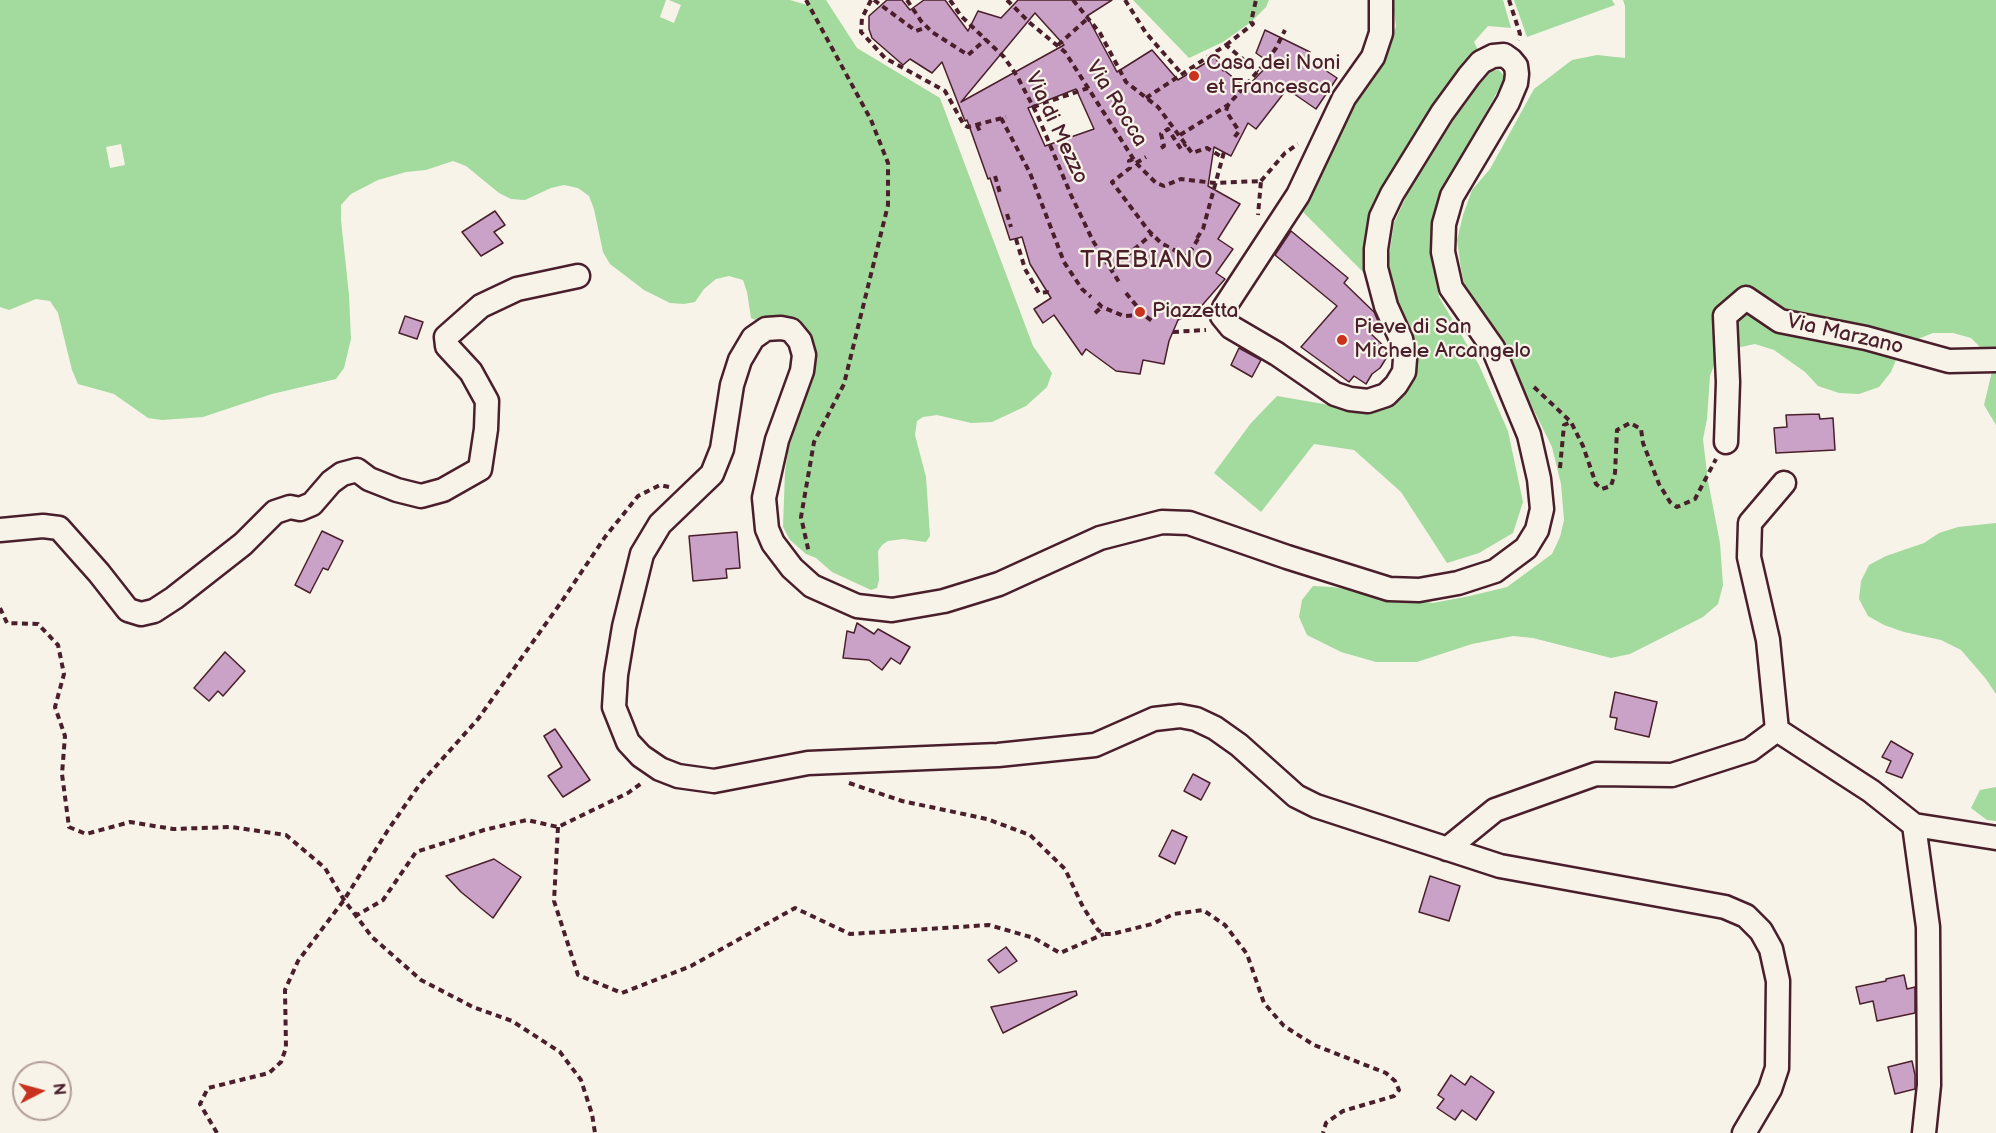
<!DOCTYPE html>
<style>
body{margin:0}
#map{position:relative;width:1996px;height:1133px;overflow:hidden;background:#f7f3e8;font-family:"Balsamiq Sans",sans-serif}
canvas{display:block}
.north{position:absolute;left:12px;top:1061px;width:60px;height:60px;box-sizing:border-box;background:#f7f3e8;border:2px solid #b29e9c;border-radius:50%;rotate:84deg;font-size:16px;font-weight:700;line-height:24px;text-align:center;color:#4a1f2b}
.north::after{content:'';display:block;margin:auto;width:21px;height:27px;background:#c8321e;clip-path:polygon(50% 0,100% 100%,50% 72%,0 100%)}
</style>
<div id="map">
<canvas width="1996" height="1133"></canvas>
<div class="north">N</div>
</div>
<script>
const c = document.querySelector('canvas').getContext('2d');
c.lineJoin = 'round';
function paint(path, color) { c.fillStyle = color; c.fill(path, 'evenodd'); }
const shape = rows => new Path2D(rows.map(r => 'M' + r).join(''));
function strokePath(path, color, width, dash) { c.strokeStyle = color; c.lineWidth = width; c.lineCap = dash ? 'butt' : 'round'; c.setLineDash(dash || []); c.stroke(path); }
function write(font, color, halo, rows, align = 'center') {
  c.font = font + ' "Balsamiq Sans",sans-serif'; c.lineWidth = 4.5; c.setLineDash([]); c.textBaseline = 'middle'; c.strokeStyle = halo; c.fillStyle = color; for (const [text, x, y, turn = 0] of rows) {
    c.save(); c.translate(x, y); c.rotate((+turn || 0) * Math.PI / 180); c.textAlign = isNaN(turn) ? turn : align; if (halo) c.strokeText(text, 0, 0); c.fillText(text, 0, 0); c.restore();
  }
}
const green = shape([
 [0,0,666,0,660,17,674,23,681,5,669,0,790,0,807,5,806,0,826,0,857,48,940,98,1033,346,1052,373,1047,387,1026,406,992,422,971,423,937,415,923,417,917,421,915,435,926,477,930,536,926,542,903,539,888,541,882,545,878,551,879,580,877,588,871,590,832,572,816,558,806,554,790,540,783,527,785,472,788,451,809,381,808,342,751,318,747,292,743,280,729,276,716,279,704,289,695,302,684,304,670,303,644,290,610,264,603,252,594,209,589,196,578,188,564,185,551,188,525,200,511,199,499,193,466,166,453,161,426,170,406,172,378,180,351,194,341,205,341,220,349,295,351,339,344,368,336,379,272,394,203,417,162,420,148,418,114,394,78,384,72,370,58,313,50,301,36,299,9,310,0,307],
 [121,144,125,165,110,168,106,147],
 [1133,0,1269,0,1266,7,1251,22,1223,42,1189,58],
 [1392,0,1503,0,1511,28,1488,26,1474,42,1479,52,1366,252,1366,275,1303,212,1298,195,1389,45,1396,26],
 [1514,0,1612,0,1615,5,1527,37],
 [1623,0,1996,0,1996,425,1984,405,1993,367,1985,352,1971,338,1953,333,1933,333,1913,341,1898,355,1891,372,1879,387,1859,394,1839,393,1818,386,1805,372,1774,350,1755,344,1736,348,1717,357,1710,376,1707,419,1703,439,1708,481,1720,543,1723,585,1718,604,1703,617,1630,654,1611,658,1533,638,1513,636,1472,644,1417,662,1376,662,1341,652,1307,635,1299,617,1302,600,1313,586,1332,587,1433,603,1470,596,1507,587,1552,554,1560,537,1564,520,1561,484,1552,447,1498,338,1466,291,1461,269,1457,240,1463,215,1472,190,1490,169,1534,89,1572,60,1597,55,1625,58,1625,6],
 [1499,70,1505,77,1501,85,1441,193,1434,212,1430,252,1439,297,1479,365,1508,431,1523,502,1513,533,1479,553,1447,563,1401,492,1354,450,1314,444,1261,512,1214,473,1251,423,1277,396,1341,407,1395,397,1389,257,1394,223,1410,188,1430,150,1479,77,1489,71],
 [1996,523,1996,694,1986,679,1961,650,1941,640,1904,632,1884,625,1868,616,1859,599,1861,581,1869,565,1886,556,1924,543,1939,533,1958,527],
 [1996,787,1996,821,1987,820,1971,808,1980,790]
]);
const building = shape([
 [887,0,902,0,910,10,924,0,945,0,968,31,978,11,1001,18,1018,0,1112,0,1087,16,1117,72,1152,50,1178,80,1215,57,1223,71,1224,70,1246,88,1270,63,1256,53,1265,30,1310,52,1307,58,1337,78,1316,109,1287,89,1256,129,1248,123,1231,156,1214,147,1208,186,1240,204,1218,239,1233,249,1216,273,1225,279,1198,310,1178,320,1169,341,1164,364,1143,360,1140,374,1116,371,1086,349,1082,355,1054,315,1043,323,1034,309,1051,298,1030,264,1022,237,1010,240,990,178,988,179,967,120,965,121,942,62,932,73,910,59,903,65,872,38,869,29,869,16,887,0],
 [1035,13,1064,45,961,102,1035,13],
 [1076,89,1094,129,1045,146,1028,108,1076,89],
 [495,211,505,225,494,232,503,243,481,256,462,232,495,211],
 [1291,231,1348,278,1344,283,1374,312,1378,321,1369,332,1390,352,1380,368,1372,374,1366,384,1354,376,1349,382,1301,347,1337,306,1275,255,1291,231],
 [405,316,423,322,417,339,399,333,405,316],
 [1239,348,1261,360,1252,377,1231,365,1239,348],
 [1819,414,1820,419,1833,418,1835,450,1776,453,1774,428,1787,427,1786,415,1819,414],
 [322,531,343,541,328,570,323,568,310,593,295,585,322,531],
 [737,532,740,568,726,569,727,578,693,581,689,536,737,532],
 [857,623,874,634,878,629,910,647,900,664,891,658,882,670,869,660,843,658,847,631,854,633,857,623],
 [225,652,245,671,223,696,218,691,209,701,194,688,225,652],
 [1615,692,1657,702,1649,737,1615,729,1617,718,1610,717,1615,692],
 [555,729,590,780,563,797,548,776,562,767,544,736,555,729],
 [1891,741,1913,754,1902,778,1886,772,1891,761,1882,757,1891,741],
 [1193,774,1210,783,1201,800,1184,791,1193,774],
 [1172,830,1187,837,1175,864,1159,856,1172,830],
 [494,859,521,877,493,918,461,892,446,876,494,859],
 [1430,876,1460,886,1449,921,1419,912,1430,876],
 [1006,947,1017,961,999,973,988,960,1006,947],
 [1904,975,1907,989,1915,987,1915,1013,1877,1021,1873,1001,1860,1004,1856,987,1886,981,1886,979,1904,975],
 [1076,991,1077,995,1003,1033,991,1007,1076,991],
 [1912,1061,1915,1075,1915,1089,1895,1094,1888,1067,1912,1061],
 [1451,1075,1465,1085,1471,1076,1494,1092,1476,1120,1462,1110,1455,1120,1437,1108,1444,1099,1438,1095,1451,1075]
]);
const path = shape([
 [806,0,871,120,888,163,888,205,844,384,814,442,801,517,809,553],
 [871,0,862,18,861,32,885,58,945,91,964,125,968,127,1006,117],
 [874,0,916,31,927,27],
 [907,0,921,21,932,32,968,55,986,39],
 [950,0,961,16,1004,57,1017,76,1037,114,1071,195,1093,241,1119,282],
 [1007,0,1030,23,1065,52,1136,163,1156,183,1164,186,1181,179,1215,183,1261,181,1258,215],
 [1073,0,1100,33,1126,82,1158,107,1192,153,1207,148,1222,157],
 [1125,0,1146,33,1181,73],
 [1509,0,1520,34,1518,40],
 [1058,45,1088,18],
 [1226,45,1253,24,1251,22,1256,0],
 [1146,98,1226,45,1258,72],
 [1228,105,1226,111,1239,131,1234,138],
 [1033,107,1088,88],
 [1001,118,1030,173,1064,262,1082,289,1091,297],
 [977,125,981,134],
 [1180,135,1228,105,1266,62,1276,48,1285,30],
 [1161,148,1164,146,1161,134,1168,129,1181,149,1186,144],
 [1133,159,1129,161,1130,168,1112,182,1148,230,1161,243,1187,257,1198,239],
 [1136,163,1146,157],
 [995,176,1000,193],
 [1261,181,1285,153,1298,144],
 [1007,214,1011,227],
 [1197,238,1203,229,1224,152],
 [1016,239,1025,269,1039,293,1049,292],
 [1110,270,1152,234],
 [1126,293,1144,315,1152,321],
 [1098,303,1102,307,1124,316,1144,315],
 [1095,313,1102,307],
 [1173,332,1206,330],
 [1534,387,1571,422,1583,446,1596,484,1602,489,1611,486,1615,473,1617,430,1630,423,1641,429,1643,443,1659,484,1670,502,1677,507,1695,499,1716,459],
 [1560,468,1564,425,1571,422],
 [0,608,7,623,38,624,58,645,64,674,55,707,65,736,62,774,69,827,86,834,130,822,173,829,231,827,286,835,325,868,344,900,372,937,421,980,473,1007,512,1021,560,1052,581,1080,592,1114,595,1133],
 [849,783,902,801,987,819,1030,835,1065,869,1083,907,1098,930,1104,934,1112,934,1152,924,1174,914,1203,910,1225,925,1247,954,1264,1003,1284,1026,1314,1045,1386,1073,1395,1081,1399,1090,1394,1096,1343,1111,1326,1123,1323,1133],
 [558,827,554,901,578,975,622,993,691,966,795,908,850,934,989,925,1034,938,1060,953,1104,934],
 [355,913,357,915,383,900,416,852,484,830,527,820,558,827,628,793,643,782],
 [217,1133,200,1104,208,1088,269,1073,281,1062,286,1048,285,990,298,961,344,900,388,830,420,784,478,719,562,601,605,537,638,496,660,485,669,487]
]);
const minor = shape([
 [1381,0,1381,33,1373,57,1344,98,1298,195,1224,308,1222,316,1231,327,1277,354,1335,394,1350,399,1368,401,1386,395,1396,385,1404,372,1405,359,1401,339,1386,306,1376,268,1376,249,1381,217,1392,194,1442,113,1469,76,1481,62,1493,56,1504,55,1511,60,1516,66,1517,74,1516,83,1508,102,1452,196,1444,224,1443,252,1451,288,1493,348,1529,435,1539,479,1542,509,1537,530,1526,548,1495,571,1458,583,1419,590,1389,589,1287,557,1189,523,1162,522,1100,538,999,584,944,601,892,610,857,606,812,586,792,568,773,543,767,529,764,498,777,440,802,371,804,355,800,341,791,330,781,328,766,329,753,338,740,360,732,385,722,449,712,474,660,524,642,554,624,627,616,675,614,707,628,742,641,756,660,769,678,776,714,781,808,763,998,755,1095,745,1154,719,1180,716,1196,719,1215,728,1239,745,1296,796,1316,806,1500,866,1725,907,1746,916,1761,931,1771,949,1778,981,1777,1068,1770,1089,1744,1133],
 [1726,442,1728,382,1725,316,1746,298,1780,321,1866,338,1949,361,1996,360],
 [0,530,43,526,59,528,99,573,128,610,141,614,154,611,174,598,243,544,275,512,290,507,300,509,312,504,331,482,342,474,357,470,369,479,397,490,421,496,443,490,480,469,486,429,487,401,471,372,447,346,446,337,481,306,517,289,578,276],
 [1777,730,1871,791,1914,825,1928,927,1929,1085,1924,1133],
 [1914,825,1996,838],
 [1447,849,1495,810,1596,774,1672,775,1750,750,1777,730,1768,640,1749,557,1750,523,1784,483]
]);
const markers = [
 [1194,76,6,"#c8321e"],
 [1140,312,6,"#c8321e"],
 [1342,340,6,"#c8321e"]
];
const poiNames = [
 ["Casa dei Noni",1206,64],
 ["et Francesca",1206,88],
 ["Piazzetta",1152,312],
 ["Pieve di San",1354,328],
 ["Michele Arcangelo",1354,352]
];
const streetNames = [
 ["Via Rocca",1116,104,58],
 ["Via di Mezzo",1056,128,65],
 ["Via Marzano",1845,335,13]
];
const quarterNames = [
 ["TREBIANO",1147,261]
];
paint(green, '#a3da9e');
paint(building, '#cba2c7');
strokePath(building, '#4a1f2b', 1.5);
strokePath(minor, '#4a1f2b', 27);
strokePath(path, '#4a1f2b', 4, [6, 4.5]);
strokePath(minor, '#f7f3e8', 22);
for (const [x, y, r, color] of markers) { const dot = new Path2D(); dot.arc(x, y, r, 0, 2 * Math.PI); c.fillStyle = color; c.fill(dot); strokePath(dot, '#f7f3e8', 2); }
write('21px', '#4a1f2b', '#f7f3e8', poiNames, 'left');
write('21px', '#4a1f2b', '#f7f3e8', streetNames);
c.letterSpacing = '1.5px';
write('24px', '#4a1f2b', '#f7f3e8', quarterNames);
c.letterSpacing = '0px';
</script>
